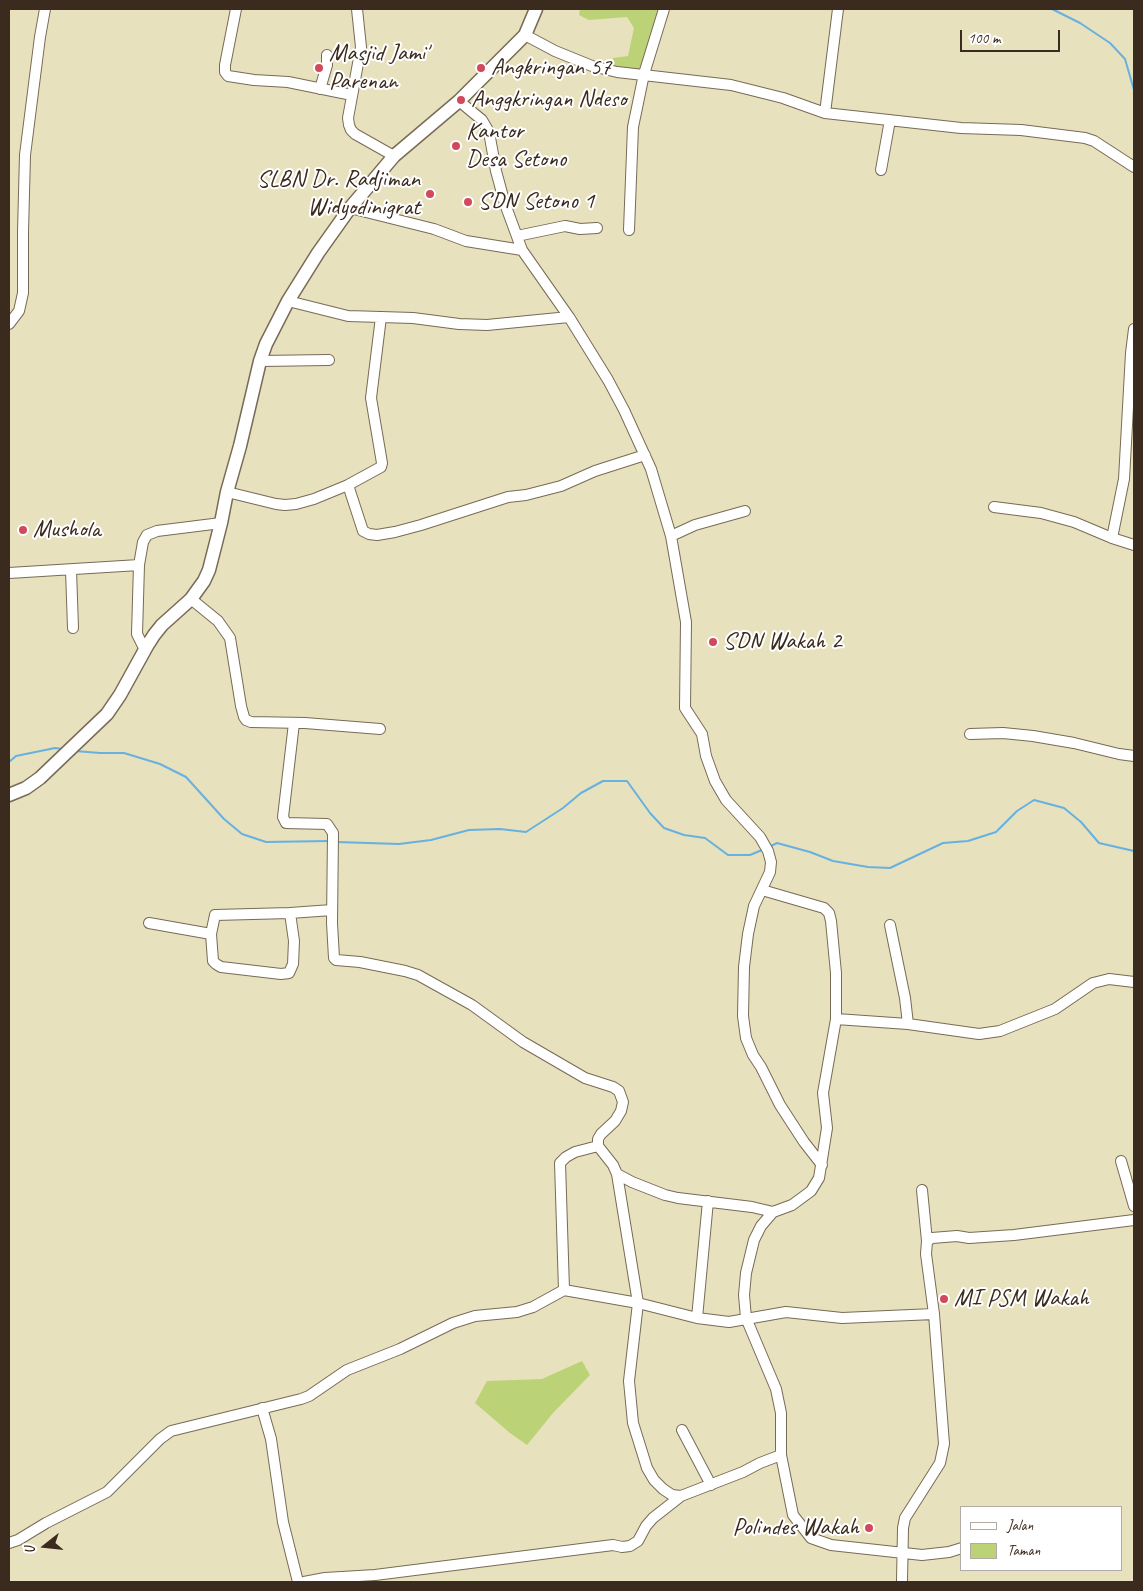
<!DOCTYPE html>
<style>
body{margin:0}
#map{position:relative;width:1143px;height:1591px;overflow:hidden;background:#e8e1be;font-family:Caveat,sans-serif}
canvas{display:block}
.frame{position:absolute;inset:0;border:10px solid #3b2a1e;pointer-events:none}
.legend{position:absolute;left:960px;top:1506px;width:162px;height:65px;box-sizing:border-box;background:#fff;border:1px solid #b1aaa5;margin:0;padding:6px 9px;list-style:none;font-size:15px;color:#3b2a1e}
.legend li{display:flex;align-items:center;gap:10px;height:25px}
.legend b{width:25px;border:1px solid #b1aaa5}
.north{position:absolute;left:20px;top:1521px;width:50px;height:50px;-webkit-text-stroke:4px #fff;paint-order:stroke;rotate:254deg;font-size:14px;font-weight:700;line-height:20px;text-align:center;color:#3b2a1e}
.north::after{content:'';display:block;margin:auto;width:18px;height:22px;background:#3b2a1e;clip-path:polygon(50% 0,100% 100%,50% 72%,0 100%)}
.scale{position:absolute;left:960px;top:30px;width:100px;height:22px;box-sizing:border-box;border:2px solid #3b2a1e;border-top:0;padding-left:6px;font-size:15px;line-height:18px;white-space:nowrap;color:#3b2a1e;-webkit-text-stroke:4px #fff;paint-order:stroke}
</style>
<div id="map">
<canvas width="1143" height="1591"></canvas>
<div class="frame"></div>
<ul class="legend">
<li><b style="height:6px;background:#fff"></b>Jalan</li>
<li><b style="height:14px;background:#bcd276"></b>Taman</li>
</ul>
<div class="north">U</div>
<div class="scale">100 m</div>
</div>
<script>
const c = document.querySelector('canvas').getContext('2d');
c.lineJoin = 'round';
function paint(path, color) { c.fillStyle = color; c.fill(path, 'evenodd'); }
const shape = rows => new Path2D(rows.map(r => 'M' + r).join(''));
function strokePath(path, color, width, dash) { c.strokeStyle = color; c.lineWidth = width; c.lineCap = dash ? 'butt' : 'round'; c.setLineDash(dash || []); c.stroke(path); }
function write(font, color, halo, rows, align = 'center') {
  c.font = font + ' Caveat,sans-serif'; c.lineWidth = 4; c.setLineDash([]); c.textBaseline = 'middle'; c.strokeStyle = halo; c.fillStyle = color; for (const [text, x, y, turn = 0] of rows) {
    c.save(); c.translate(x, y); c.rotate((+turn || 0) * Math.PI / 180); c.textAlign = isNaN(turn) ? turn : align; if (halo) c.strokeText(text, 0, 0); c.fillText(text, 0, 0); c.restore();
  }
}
const green = shape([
 [580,9,664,9,644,74,615,68,613,58,628,56,634,28,627,17,589,20,579,15],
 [582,1361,590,1375,553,1413,527,1445,510,1433,475,1403,487,1381,542,1379]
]);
const stream = shape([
 [1052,9,1080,23,1110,43,1125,59,1134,90],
 [75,751,100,753,124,753,160,764,186,777,224,819,242,834,266,842,329,841],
 [9,762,16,756,55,748,63,749],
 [336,842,399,844,431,840,469,830,500,829,526,832,563,808,581,793,603,781,627,781,650,813,664,828,684,835,705,838,728,855,750,855,762,850],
 [769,847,777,843,810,852,833,861,868,867,890,868,943,843,968,841,996,832,1017,811,1034,800,1064,808,1081,822,1099,843,1134,851]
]);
const minor = shape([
 [236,9,225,65,225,72,228,76,254,80,288,82,352,95],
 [357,9,361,47,348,118,349,125,351,130,355,134,394,156],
 [525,35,555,51,592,66,617,72,731,85,783,98,825,113,961,128,1021,130,1085,138,1094,141,1134,167],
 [320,89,327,65,327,55],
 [459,101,482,120,489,132,496,171,505,204,522,250,569,317,608,380,624,410,651,469,671,536,686,622,685,708,702,734,706,756,715,781,726,800,760,837,768,851,771,862,770,872,754,906,748,934,744,967,743,1016,746,1038,753,1055,761,1067,780,1105,804,1142,822,1165],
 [825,113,838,9],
 [881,170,890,120],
 [350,208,434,229,466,241,522,250],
 [629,230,633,127,644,74,664,9],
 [517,236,565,226,580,229,597,228],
 [288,301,348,316,413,318,459,324,487,325,569,317],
 [9,324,19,311,23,293,23,232,25,155,40,37,45,9],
 [260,361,329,360],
 [348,485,363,531,369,534,377,535,395,532,421,525,508,497,526,495,561,486,595,471,645,455],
 [227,492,276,504,285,505,296,504,314,499,348,485,381,467,382,463,371,398,381,317],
 [994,507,1041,513,1074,522,1112,538,1134,545],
 [671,536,695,525,745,511],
 [1112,538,1124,479,1131,353,1134,329],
 [71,570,73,628],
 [9,573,139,565],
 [191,599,218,621,230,638,241,706,244,717,246,720,251,722,305,723,380,729],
 [145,650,137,634,139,565,143,542,147,535,157,531,221,523],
 [294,723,283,817,286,823,327,824,333,833,332,923,334,958,336,960,360,962,405,971,418,975,472,1005,523,1042,585,1078,613,1087,619,1091,623,1102,621,1111,615,1121,601,1134,598,1139,598,1146,613,1165,617,1174,638,1303,629,1381,633,1423,647,1468,654,1480,663,1489,672,1495,681,1496,743,1472,760,1463,781,1455],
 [970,734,1003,733,1033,736,1074,743,1119,754,1134,756],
 [762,890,824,908,829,913,831,921,836,973,836,1019,823,1093,827,1128,819,1178,811,1191,792,1205,773,1212,761,1226,754,1240,746,1273,744,1295,746,1318,776,1389,781,1413,781,1455,793,1515,811,1538,831,1545,922,1555,949,1552,962,1548],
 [290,913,294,941,293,964,289,973,281,974,221,967,216,964,213,961,211,934,215,915,290,913,332,910],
 [149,923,211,934],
 [890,925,905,998,908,1024],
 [836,1019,908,1024,979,1034,1000,1031,1055,1009,1093,983,1109,979,1134,982],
 [1121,1161,1134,1206],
 [617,1174,632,1182,665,1195,678,1198,752,1207,773,1212],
 [922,1190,927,1241],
 [564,1290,560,1163,566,1157,575,1152,598,1146],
 [697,1318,708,1201],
 [262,1408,271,1439,283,1522,298,1582],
 [682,1430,711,1485],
 [9,1543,18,1540,46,1523,107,1492,160,1439,171,1431,301,1399,309,1396,347,1370,400,1349,453,1323,475,1316,517,1312,533,1307,564,1290,638,1303,697,1318,729,1322,786,1312,842,1318,934,1314],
 [304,1582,325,1578,375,1575,613,1545,622,1547,630,1546,638,1541,646,1526,653,1518,681,1496],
 [902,1582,903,1528,905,1518,940,1463,944,1444,934,1314,926,1254,927,1241,932,1238,957,1236,969,1238,1014,1235,1134,1220]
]);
const major = shape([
 [9,795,26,788,40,778,107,714,120,695,147,646,154,635,162,625,191,599,204,581,209,570,221,523,227,492,240,446,260,361,266,344,288,301,318,253,350,208,394,156,459,101,525,35,536,9]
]);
const markers = [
 [319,68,5,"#d1495b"],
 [481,68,5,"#d1495b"],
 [461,100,5,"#d1495b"],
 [456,146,5,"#d1495b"],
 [430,194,5,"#d1495b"],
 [468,202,5,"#d1495b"],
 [23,530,5,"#d1495b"],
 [713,642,5,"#d1495b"],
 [944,1299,5,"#d1495b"],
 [869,1528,5,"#d1495b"]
];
const poiNames = [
 ["Masjid Jami'",329,54],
 ["Parenan",329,82],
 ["Angkringan 57",491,68],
 ["Anggkringan Ndeso",471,100],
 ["Kantor",466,132],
 ["Desa Setono",466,160],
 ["SLBN Dr. Radjiman",420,180,"right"],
 ["Widyodinigrat",420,208,"right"],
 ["SDN Setono 1",478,202],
 ["Mushola",33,530],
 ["SDN Wakah 2",723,642],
 ["MI PSM Wakah",954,1299],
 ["Polindes Wakah",859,1528,"right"]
];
paint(green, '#bcd276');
strokePath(stream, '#67b1e0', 2);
strokePath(minor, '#786a56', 12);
strokePath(major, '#786a56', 15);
strokePath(minor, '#fff', 10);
strokePath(major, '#fff', 12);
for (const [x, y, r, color] of markers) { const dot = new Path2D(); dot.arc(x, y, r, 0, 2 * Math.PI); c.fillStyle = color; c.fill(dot); strokePath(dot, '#fff', 2); }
write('24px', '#3b2a1e', '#fff', poiNames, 'left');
</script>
